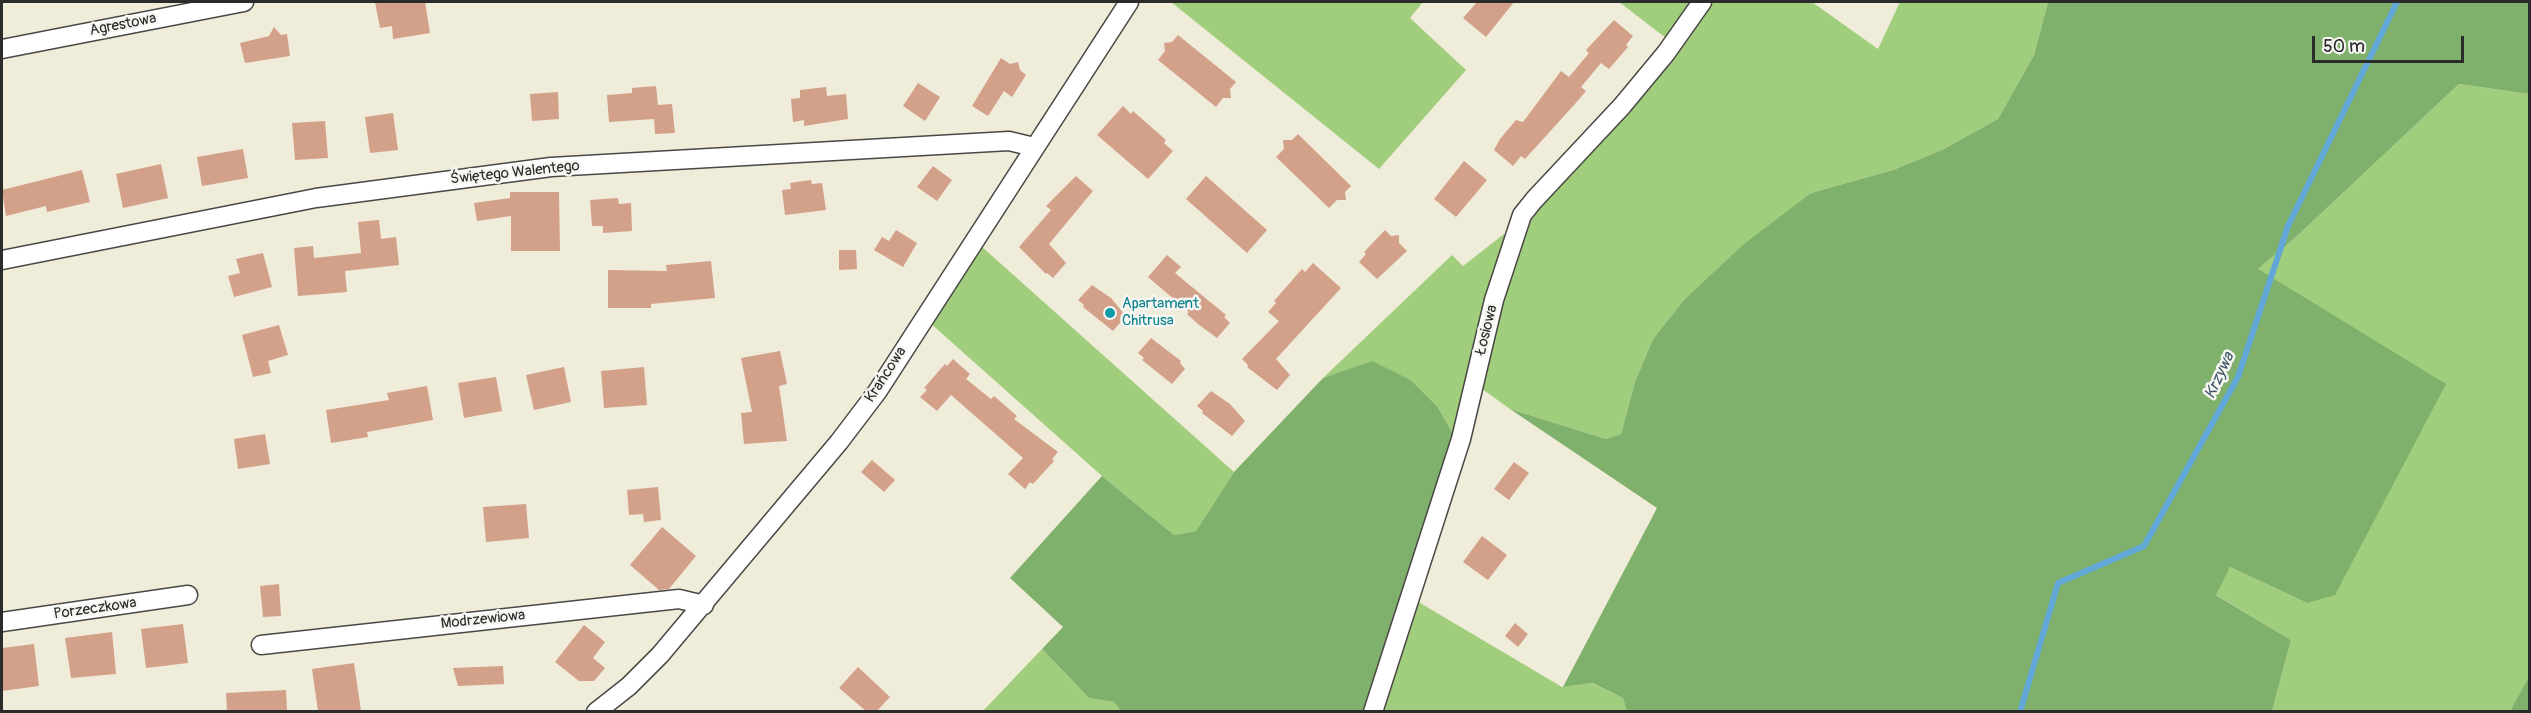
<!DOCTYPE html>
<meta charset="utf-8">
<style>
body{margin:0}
#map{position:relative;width:2531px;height:713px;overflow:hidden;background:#f0ecda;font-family:Pangolin,sans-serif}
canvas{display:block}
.frame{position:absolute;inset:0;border:3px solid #2b2b2b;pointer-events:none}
.scale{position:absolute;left:2312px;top:36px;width:152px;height:27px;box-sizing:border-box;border:3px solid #2b2b2b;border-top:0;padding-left:8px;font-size:18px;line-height:21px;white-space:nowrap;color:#2b2b2b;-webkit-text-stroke:4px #f6f6f2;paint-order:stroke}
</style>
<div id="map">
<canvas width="2531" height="713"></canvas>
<div class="frame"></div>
<div class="scale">50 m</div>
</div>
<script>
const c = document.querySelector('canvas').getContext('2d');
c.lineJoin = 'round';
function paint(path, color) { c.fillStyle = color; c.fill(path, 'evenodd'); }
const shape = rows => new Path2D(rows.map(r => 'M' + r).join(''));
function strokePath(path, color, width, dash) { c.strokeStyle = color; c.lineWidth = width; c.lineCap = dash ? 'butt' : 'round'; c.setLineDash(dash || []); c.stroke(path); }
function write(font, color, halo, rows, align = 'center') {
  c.font = font + ' Pangolin,sans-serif'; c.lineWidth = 5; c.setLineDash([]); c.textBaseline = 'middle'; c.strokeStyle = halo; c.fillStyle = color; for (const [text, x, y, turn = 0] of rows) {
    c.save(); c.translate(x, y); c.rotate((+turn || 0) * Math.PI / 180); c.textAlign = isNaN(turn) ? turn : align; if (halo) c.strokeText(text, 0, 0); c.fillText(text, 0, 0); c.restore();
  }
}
const green = shape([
 [1171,2,1423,2,1410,18,1466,70,1379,169],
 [1619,2,1694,2,1666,38],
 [1709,2,1812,2,1878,49,1900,2,2048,2,2034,55,1998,119,1942,150,1893,170,1811,193,1684,300,1653,339,1635,382,1621,434,1606,439,1510,409,1478,386,1527,223],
 [2459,84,2529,94,2530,677,2510,711,2272,711,2291,640,2215,594,2230,567,2307,603,2258,269,2296,237],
 [1504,234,1509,239,1455,437,1437,406,1411,380,1372,362,1323,378,1452,255,1463,266],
 [981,246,1234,472,1196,531,1174,535,1102,476,929,322],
 [1415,600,1562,687,1591,683,1623,698,1627,711,1377,712],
 [1042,649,1089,698,1114,702,1121,711,982,712]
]);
const forest = shape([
 [2048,2,2529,2,2529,94,2459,84,2296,237,2258,269,2446,384,2335,595,2307,603,2230,567,2216,595,2291,640,2272,711,1627,712,1623,698,1592,683,1563,687,1657,508,1510,409,1606,439,1621,434,1635,382,1653,339,1684,300,1744,244,1811,193,1893,170,1942,150,1998,119,2034,55],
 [1372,361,1411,380,1437,406,1455,437,1368,711,1121,711,1114,702,1089,698,1042,649,1063,627,1010,578,1102,476,1174,535,1196,531,1234,472,1323,378],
 [2529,677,2529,711,2510,711]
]);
const stream = shape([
 [2020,712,2058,583,2144,546,2238,377,2288,226,2397,2]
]);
const building = shape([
 [375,2,425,2,430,33,393,39,392,26,380,28],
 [1477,2,1514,2,1486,37,1463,18],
 [1614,20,1633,36,1626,45,1628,47,1609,69,1601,63,1581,87,1586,91,1574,105,1525,159,1521,156,1513,166,1494,150,1500,139,1516,120,1523,122,1561,71,1569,77,1589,53,1586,50],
 [274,27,281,35,287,34,290,56,245,63,240,43,269,36],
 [1178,35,1236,82,1230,89,1231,98,1223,98,1216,107,1158,60,1165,51,1164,43,1172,42],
 [1001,58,1010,64,1018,62,1020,70,1026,75,1012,97,1004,91,988,116,972,106],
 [918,83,940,97,925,121,903,106],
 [656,86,658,105,672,104,675,133,655,134,654,119,609,122,607,95,632,93,632,88],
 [826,87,827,96,846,94,848,119,804,126,804,120,793,122,791,99,800,98,800,90],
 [558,92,559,119,532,121,530,94],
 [1123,106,1131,114,1133,111,1166,140,1164,143,1173,151,1148,179,1097,135],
 [393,113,398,150,370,153,365,117],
 [325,121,328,158,295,160,292,123],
 [1298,134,1351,186,1345,192,1346,200,1337,200,1329,208,1276,157,1284,149,1283,140,1292,140],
 [243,149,248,178,202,186,197,157],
 [1464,161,1487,180,1456,217,1434,199],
 [161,164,168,198,123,208,116,174],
 [933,166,952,180,937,201,917,187],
 [82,170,90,202,47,212,46,206,6,216,2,190],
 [1076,176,1093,191,1049,244,1066,263,1053,278,1047,273,1046,274,1019,247,1051,210,1046,206],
 [1206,176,1267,230,1247,253,1186,199],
 [811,180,812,184,822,183,826,210,785,215,782,190,791,189,790,183],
 [510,192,559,192,560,251,511,251,511,216,477,221,474,203,510,198],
 [618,198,619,204,631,203,632,231,603,233,603,226,592,226,590,200],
 [379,220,381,239,396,237,399,265,345,271,347,292,298,296,294,248,313,246,314,258,361,253,358,222],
 [896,230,917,243,903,267,874,250,882,237,889,241],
 [1385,230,1391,236,1399,235,1399,243,1407,251,1377,279,1359,262,1366,254,1364,252],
 [839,250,856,250,857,269,839,270],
 [263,253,272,287,234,297,228,276,240,273,236,259],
 [1167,255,1181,267,1175,273,1226,315,1224,317,1230,323,1217,338,1198,324,1187,314,1189,312,1148,277],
 [711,261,715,298,651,304,651,308,608,308,608,270,667,271,666,265],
 [1313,263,1341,288,1276,359,1290,375,1277,390,1247,367,1248,365,1242,359,1279,321,1268,312,1276,303,1274,301,1302,269,1305,272],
 [1092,285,1111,298,1126,316,1113,331,1083,307,1084,305,1078,300],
 [279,325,288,355,268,361,271,373,253,377,242,335],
 [1151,338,1181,361,1180,363,1185,369,1172,384,1142,360,1144,358,1138,353],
 [780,351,787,384,779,386,787,441,744,444,741,413,752,412,741,358],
 [953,359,970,374,966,379,991,399,994,396,1017,416,1014,419,1058,452,1052,459,1054,461,1033,484,1030,482,1025,489,1008,474,1023,458,951,395,937,411,920,397,927,390,924,388,945,364,947,366],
 [564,367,571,402,534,410,526,375],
 [644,367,647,405,604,408,601,371],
 [496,377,502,411,464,418,458,383],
 [427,386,433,420,367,432,368,437,331,443,326,410,389,400,387,393],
 [1211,391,1230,404,1245,421,1232,436,1202,413,1203,411,1197,406],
 [265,434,270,464,238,469,234,439],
 [872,460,895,480,884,492,861,472],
 [1514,462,1529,473,1509,500,1494,489],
 [658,487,661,520,644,522,643,514,629,515,627,490],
 [526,504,529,538,486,542,483,507],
 [662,527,696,556,669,589,659,590,630,565],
 [1482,536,1507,555,1488,580,1463,562],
 [279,584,281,616,263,617,260,586],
 [1515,623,1528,634,1518,647,1505,636],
 [183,624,188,663,146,668,141,629],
 [584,625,605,642,593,658,605,668,594,681,579,681,555,662],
 [112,632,116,674,71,678,65,638],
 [34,644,39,686,2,691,2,648],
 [354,663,361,711,318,711,312,669],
 [503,666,504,684,458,686,453,668],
 [858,667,890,697,877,711,866,711,839,688],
 [286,690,287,711,227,711,226,693]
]);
const street = shape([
 [2,49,244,2],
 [2,260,316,198,551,167,1009,141,1034,147],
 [2,622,188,595],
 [261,645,679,599,704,605],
 [596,712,629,686,660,655,839,442,877,392,1129,2],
 [1373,712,1461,439,1494,300,1522,215,1534,200,1622,106,1666,53,1702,2]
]);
const markers = [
 [1110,313,6,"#0f9aa8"]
];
const streetNames = [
 ["Agrestowa",123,25,-11],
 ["Świętego Walentego",515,173,-6],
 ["Łosiowa",1487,330,-76],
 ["Krańcowa",886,375,-57],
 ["Porzeczkowa",95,609,-8],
 ["Modrzewiowa",483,620,-6]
];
const cultureNames = [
 ["Apartament",1122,304],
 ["Chitrusa",1122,321]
];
const waterNames = [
 ["Krzywa",2220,376,-65]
];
paint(green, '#a0ce7c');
paint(forest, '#80b16c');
strokePath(stream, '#61a8d8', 6);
paint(building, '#d3a08a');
strokePath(street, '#494845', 21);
strokePath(street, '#fff', 18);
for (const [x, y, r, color] of markers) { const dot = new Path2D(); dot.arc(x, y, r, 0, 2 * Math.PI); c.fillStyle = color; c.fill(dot); strokePath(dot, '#f6f6f2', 2); }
write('15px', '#2b2b2b', '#f6f6f2', streetNames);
write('15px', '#0d838f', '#f6f6f2', cultureNames, 'left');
write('italic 16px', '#3e5768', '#f6f6f2', waterNames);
</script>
